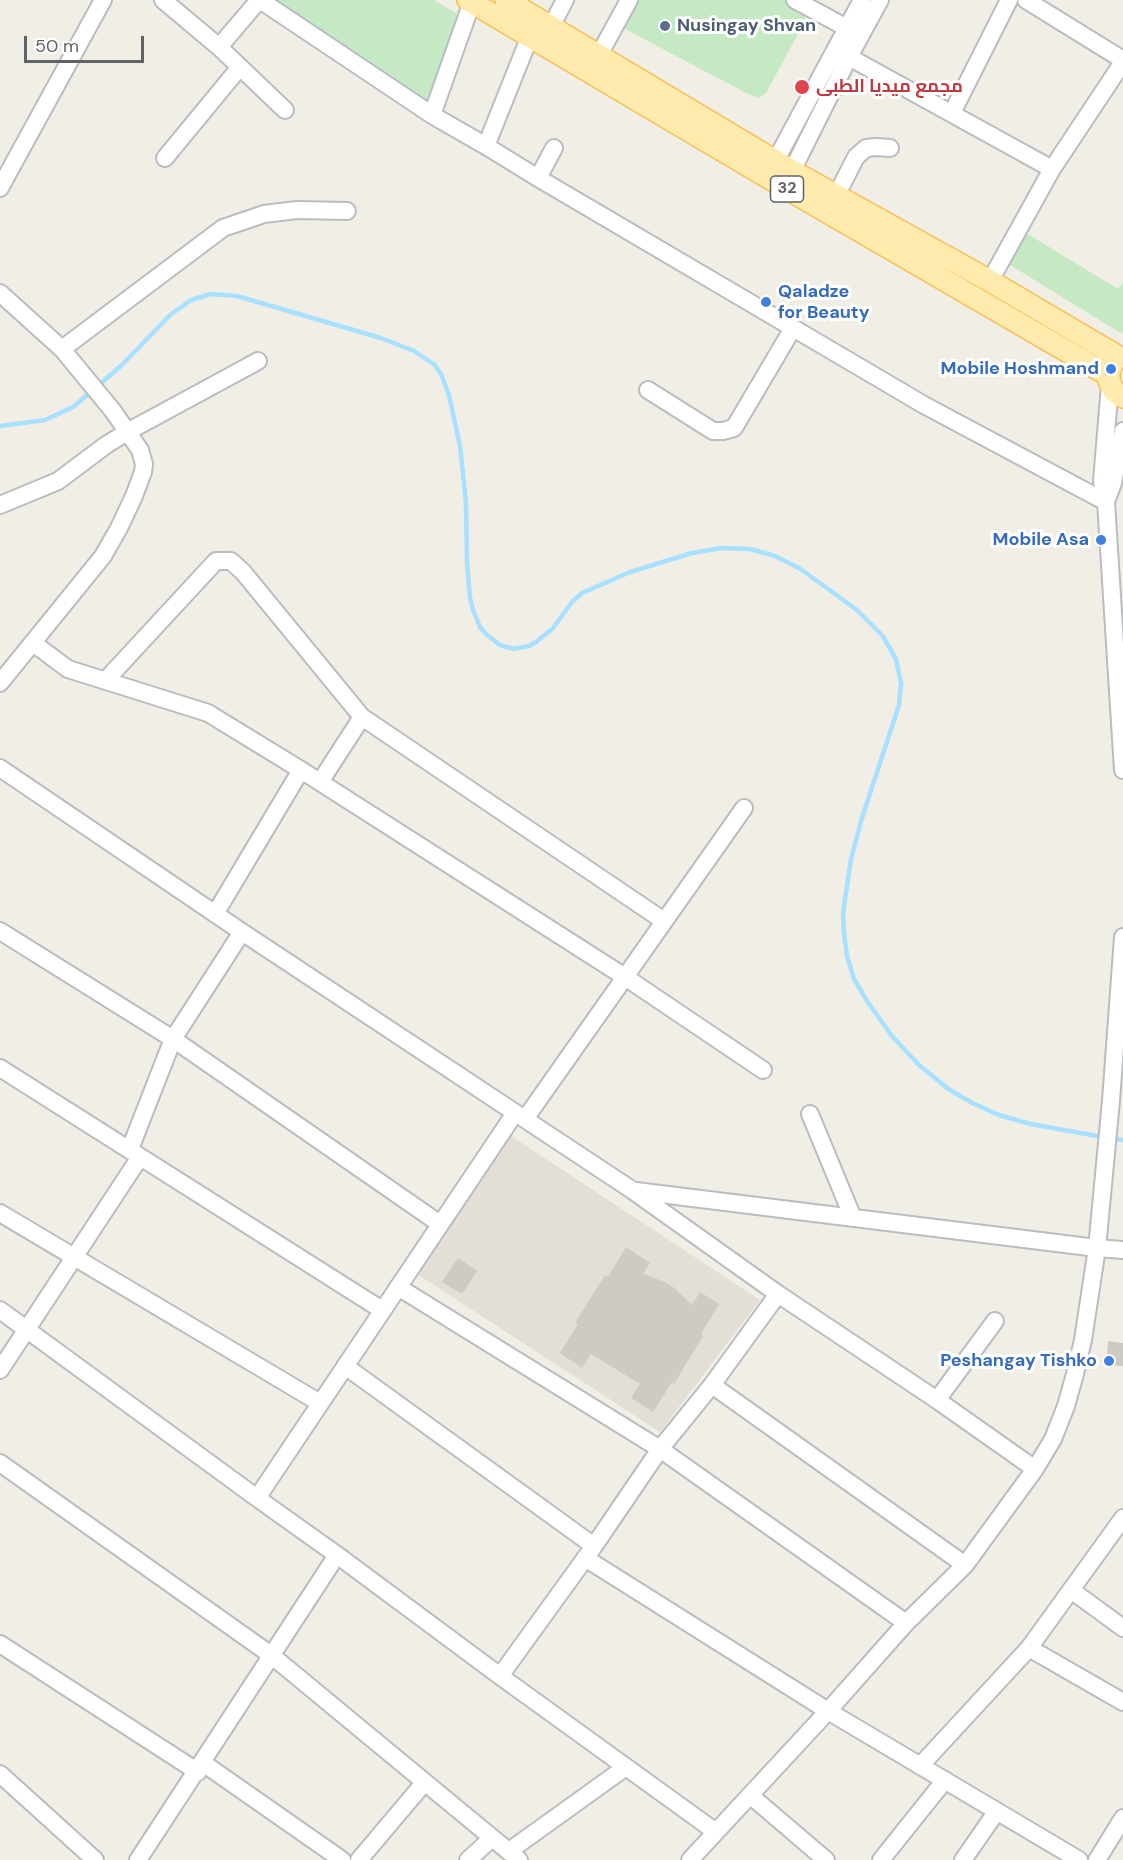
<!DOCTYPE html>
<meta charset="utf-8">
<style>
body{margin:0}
#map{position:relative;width:1123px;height:1860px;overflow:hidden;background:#f1eee6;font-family:"DM Sans",sans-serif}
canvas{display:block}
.scale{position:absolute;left:24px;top:36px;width:120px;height:27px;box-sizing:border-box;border:3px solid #5e6367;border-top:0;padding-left:8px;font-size:18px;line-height:21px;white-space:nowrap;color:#5e6367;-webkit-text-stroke:4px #fff;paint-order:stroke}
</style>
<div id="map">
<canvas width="1123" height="1860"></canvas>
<div class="scale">50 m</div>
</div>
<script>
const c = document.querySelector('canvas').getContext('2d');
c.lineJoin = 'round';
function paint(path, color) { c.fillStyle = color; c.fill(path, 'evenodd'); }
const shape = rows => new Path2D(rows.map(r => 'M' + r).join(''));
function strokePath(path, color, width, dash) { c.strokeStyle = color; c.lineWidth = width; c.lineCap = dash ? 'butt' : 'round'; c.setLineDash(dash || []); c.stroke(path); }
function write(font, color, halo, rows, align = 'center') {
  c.font = font + ' "DM Sans",Cairo,sans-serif'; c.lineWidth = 6; c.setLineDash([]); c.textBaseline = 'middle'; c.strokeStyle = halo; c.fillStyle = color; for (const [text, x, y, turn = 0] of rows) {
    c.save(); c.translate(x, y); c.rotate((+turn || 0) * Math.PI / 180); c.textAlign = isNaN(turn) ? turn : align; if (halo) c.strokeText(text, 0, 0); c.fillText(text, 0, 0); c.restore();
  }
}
const education = shape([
 [511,1136,760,1300,660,1432,417,1274]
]);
const green = shape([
 [278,0,434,0,457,14,429,103,320,31],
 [631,0,791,0,806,15,804,23,766,93,759,98,748,94,623,28],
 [1026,233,1118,289,1123,282,1123,331,1122,334,1007,263]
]);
const stream = shape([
 [0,426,45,420,73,407,122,365,170,315,191,300,211,294,237,296,381,338,414,351,435,365,441,374,449,395,460,446,466,502,467,563,470,598,473,610,480,627,486,634,500,645,514,649,529,646,536,642,553,628,572,602,582,593,630,572,692,553,722,548,750,549,775,556,799,568,857,610,882,635,896,659,901,683,899,705,862,818,851,859,843,913,844,934,847,956,854,979,867,1001,892,1036,919,1065,947,1088,972,1103,999,1115,1030,1124,1103,1137],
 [1111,1138,1123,1140]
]);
const building = shape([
 [626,1247,650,1263,643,1274,665,1282,673,1287,692,1305,700,1292,719,1304,701,1334,703,1336,674,1384,672,1382,653,1412,631,1398,640,1384,591,1354,582,1368,560,1353,578,1324,575,1323,605,1275,608,1277],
 [458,1258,477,1271,462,1294,442,1282],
 [1108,1341,1123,1343,1123,1366,1106,1365]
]);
const minor = shape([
 [163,0,219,47,285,110],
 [260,0,432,115,486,146,538,178,924,405,1106,502],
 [795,0,847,28],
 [1026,0,1123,60],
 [551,27,565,0],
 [219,47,259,0],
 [599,55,629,0],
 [849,57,1052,169],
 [952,113,1009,0],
 [432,115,472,2],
 [486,146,530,36],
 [165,158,240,67],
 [770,171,862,0],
 [538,178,554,148],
 [787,181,849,57,880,0],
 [0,188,103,0],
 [836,196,856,157,866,148,876,147,890,148],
 [990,281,1052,169,1123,62],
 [0,293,62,349,113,411,140,450,144,464,143,472,134,496,119,528,103,556,0,683],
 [62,349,223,228,264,214,297,210,347,211],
 [1110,385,1102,481,1106,502,1123,770],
 [648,390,713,431,723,431,734,428,793,328],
 [1107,499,1113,483,1123,431],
 [0,505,58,481,106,445,127,432,258,361],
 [33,643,68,669,208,713,301,770,625,977,763,1070],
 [105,681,216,561,231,561,243,572,362,717,664,921],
 [0,768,242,932,632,1190,778,1294,937,1400,1035,1469],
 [320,782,362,717],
 [215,914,301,770],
 [0,931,173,1039,440,1224],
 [0,1068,382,1310],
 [810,1114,853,1218],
 [525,1119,744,808],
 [130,1149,173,1039,242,932],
 [636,1191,1097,1248,1123,1250],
 [0,1213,320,1403],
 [398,1287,660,1449,906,1623],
 [0,1310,257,1498,337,1555,500,1676,716,1832],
 [345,1366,594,1546],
 [0,1370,140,1157],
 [712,1385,965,1565],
 [937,1400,995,1321],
 [0,1463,271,1655,519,1860],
 [257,1498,515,1113],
 [585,1558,828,1711,1079,1860],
 [1071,1590,1123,1628],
 [0,1644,198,1772],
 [1029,1648,1123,1702],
 [500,1676,594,1546,660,1449,712,1385,778,1294],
 [203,1763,342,1860],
 [920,1766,1029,1648,1123,1518],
 [0,1774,95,1860],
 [751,1796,826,1860],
 [509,1851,626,1767],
 [138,1860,337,1555],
 [359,1860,424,1783],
 [468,1860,492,1838],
 [690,1860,828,1711,906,1623,965,1565,1035,1469,1053,1439,1066,1406,1075,1374,1083,1340,1097,1248,1111,1101,1123,937],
 [881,1860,945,1780],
 [963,1860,997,1811],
 [1097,1860,1123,1818]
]);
const major = shape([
 [468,0,784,187,1108,375],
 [506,0,792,171,990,281,1119,357],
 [1113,363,1109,371,1109,381,1114,391,1123,397]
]);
const markers = [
 [665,26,6,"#5c6f8a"],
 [802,87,8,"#e0444e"],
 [766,302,6,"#3f7fe0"],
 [1111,369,6,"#3f7fe0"],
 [1101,540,6,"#3f7fe0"],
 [1109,1361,6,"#3f7fe0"]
];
const shields = [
 [787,189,33]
];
const shieldNames = [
 ["32",787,189]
];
const serviceNames = [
 ["Nusingay Shvan",677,26]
];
const healthNames = [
 ["مجمع میدیا الطبی",816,87]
];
const shopNames = [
 ["Qaladze",778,292,"left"],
 ["for Beauty",778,313,"left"],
 ["Mobile Hoshmand",1099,369],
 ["Mobile Asa",1089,540],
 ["Peshangay Tishko",1097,1361]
];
paint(education, '#e3dfd7');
paint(green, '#c5e9c2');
strokePath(stream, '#a8e0ff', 4.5);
paint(building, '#cecbc5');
strokePath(minor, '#b9bcc0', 20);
strokePath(major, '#f9bf57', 24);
strokePath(minor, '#fff', 16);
strokePath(major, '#ffebad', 21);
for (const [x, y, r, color] of markers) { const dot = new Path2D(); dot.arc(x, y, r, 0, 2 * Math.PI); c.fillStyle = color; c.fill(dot); strokePath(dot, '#fff', 2); }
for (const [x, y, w] of shields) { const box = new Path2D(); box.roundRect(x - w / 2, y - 13, w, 26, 4.5); c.fillStyle = '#fff'; c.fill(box); strokePath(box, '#5e6367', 1.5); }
write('bold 16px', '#5e6367', null, shieldNames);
write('bold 18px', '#4e5e75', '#fff', serviceNames, 'left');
write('bold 18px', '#be3a42', '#fff', healthNames, 'left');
write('bold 18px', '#366cbe', '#fff', shopNames, 'right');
</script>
